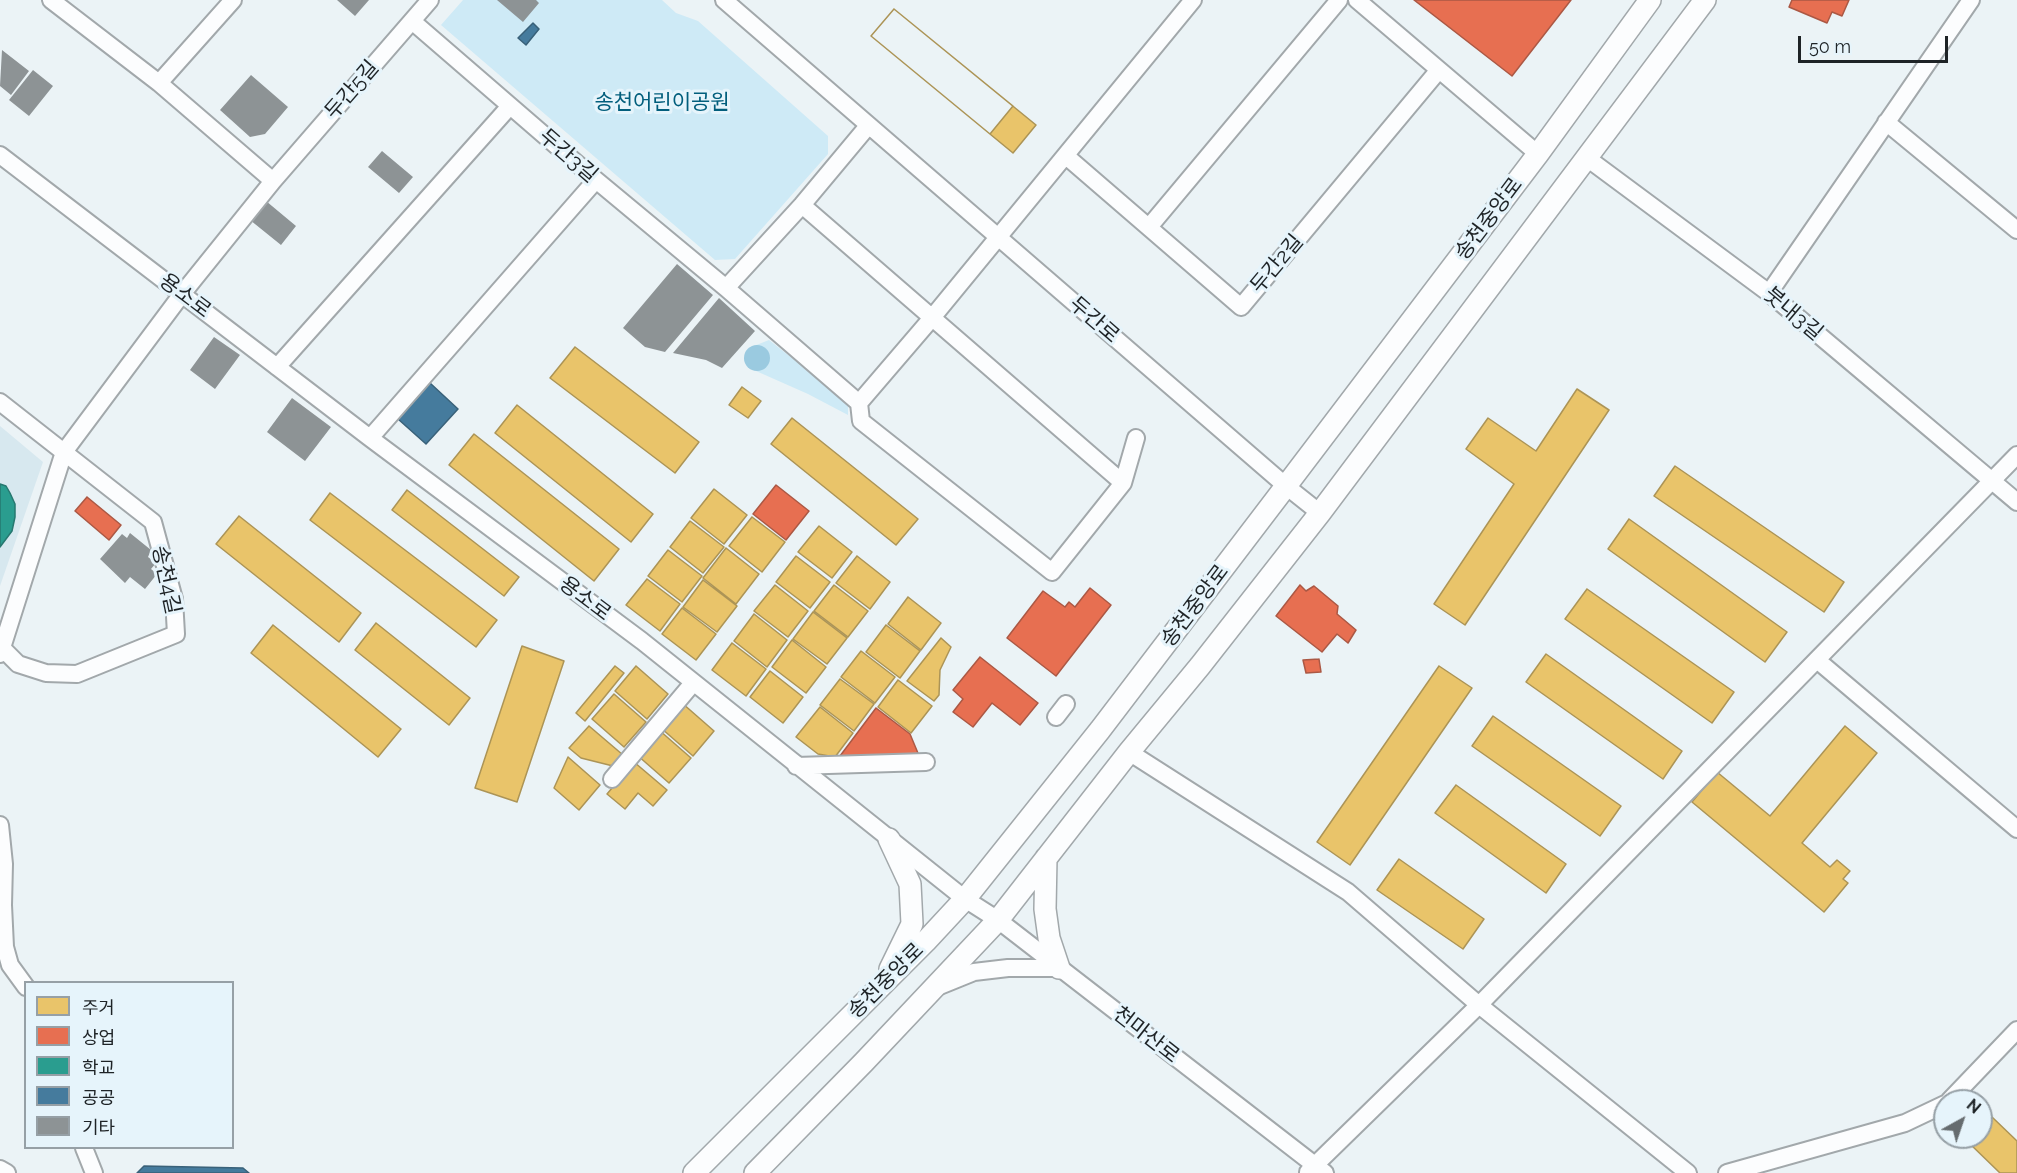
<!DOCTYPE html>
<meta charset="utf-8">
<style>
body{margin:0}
#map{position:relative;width:2017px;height:1173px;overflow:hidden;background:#ebf3f6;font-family:Raleway,"Noto Sans KR",sans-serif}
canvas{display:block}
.legend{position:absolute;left:24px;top:981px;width:210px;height:168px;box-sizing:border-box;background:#e6f4fb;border:2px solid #96a0a6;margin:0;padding:8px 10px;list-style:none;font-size:18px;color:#1e2326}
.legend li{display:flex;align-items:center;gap:12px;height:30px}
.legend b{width:30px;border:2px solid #96a0a6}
.north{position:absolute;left:1933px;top:1089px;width:60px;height:60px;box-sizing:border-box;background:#e6f4fb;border:2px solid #96a0a6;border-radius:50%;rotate:40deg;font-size:16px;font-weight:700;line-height:24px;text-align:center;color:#1e2326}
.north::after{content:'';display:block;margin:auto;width:21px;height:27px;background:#666c6f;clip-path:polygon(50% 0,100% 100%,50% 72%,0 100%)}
.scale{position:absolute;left:1798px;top:36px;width:150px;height:27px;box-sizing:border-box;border:3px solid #1e2326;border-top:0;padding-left:8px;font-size:18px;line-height:21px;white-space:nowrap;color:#1e2326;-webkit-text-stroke:4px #e6f4fb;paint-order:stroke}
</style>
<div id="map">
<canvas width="2017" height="1173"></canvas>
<ul class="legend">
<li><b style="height:16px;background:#e9c46a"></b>주거</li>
<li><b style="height:16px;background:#e76f51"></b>상업</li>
<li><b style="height:16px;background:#2a9d8f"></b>학교</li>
<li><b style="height:16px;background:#457b9d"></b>공공</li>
<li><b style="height:16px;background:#8d9395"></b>기타</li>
</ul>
<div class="north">N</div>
<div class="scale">50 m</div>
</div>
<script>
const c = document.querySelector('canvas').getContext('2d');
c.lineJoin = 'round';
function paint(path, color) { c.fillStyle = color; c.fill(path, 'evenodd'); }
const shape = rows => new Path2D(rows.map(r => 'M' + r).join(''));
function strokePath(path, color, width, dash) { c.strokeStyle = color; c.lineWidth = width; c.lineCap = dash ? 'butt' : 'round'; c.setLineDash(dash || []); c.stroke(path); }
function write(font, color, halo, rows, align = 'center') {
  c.font = font + ' Raleway,"Noto Sans KR",sans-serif'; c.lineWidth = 6; c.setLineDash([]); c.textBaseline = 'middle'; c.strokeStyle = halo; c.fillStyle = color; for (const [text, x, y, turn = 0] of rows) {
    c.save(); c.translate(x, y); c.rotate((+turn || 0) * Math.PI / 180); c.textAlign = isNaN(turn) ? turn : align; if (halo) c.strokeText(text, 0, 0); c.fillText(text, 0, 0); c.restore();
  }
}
const built = shape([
 [0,426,43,462,0,586]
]);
const green = shape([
 [463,0,662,0,676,13,698,21,828,136,828,154,735,259,715,260,441,25],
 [769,340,848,402,848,415,808,394,747,367,744,359,746,351,749,348]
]);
const water = shape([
 '744 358a13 13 0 1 1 26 0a13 13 0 1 1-26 0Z'
]);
const homes = shape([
 [894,9,1036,125,1013,153,871,36,894,9],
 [894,9,1013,106,990,134,871,36,894,9],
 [575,347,699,442,675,473,550,378,575,347],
 [742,387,761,401,748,418,729,405,742,387],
 [1577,389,1609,410,1465,625,1434,604,1514,484,1466,449,1488,418,1536,451,1577,389],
 [517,405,653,514,631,542,495,433,517,405],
 [792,418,918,519,896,545,771,444,792,418],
 [474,434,619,549,594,581,449,465,474,434],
 [1675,466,1844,582,1824,612,1654,496,1675,466],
 [714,489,747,515,724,544,691,518,714,489],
 [407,490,519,577,504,596,392,510,407,490],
 [330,493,497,620,476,647,310,520,330,493],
 [239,516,361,613,339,642,216,544,239,516],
 [752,517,785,542,762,572,729,546,752,517],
 [1629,519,1787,632,1765,662,1608,549,1629,519],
 [690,521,724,547,703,573,670,547,690,521],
 [819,526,852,552,832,578,798,552,819,526],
 [726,548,759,574,736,604,703,578,726,548],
 [668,550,702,576,682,602,648,576,668,550],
 [796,556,830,582,810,608,776,582,796,556],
 [857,556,890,582,870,609,836,583,857,556],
 [647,579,680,604,660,631,626,605,647,579],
 [703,580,737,606,717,632,683,607,703,580],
 [775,585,808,611,788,637,754,611,775,585],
 [834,585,868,611,848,637,814,611,834,585],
 [1587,589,1734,692,1712,723,1565,619,1587,589],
 [908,597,941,623,921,650,888,624,908,597],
 [682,608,716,634,696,660,662,634,682,608],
 [813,612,847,638,827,664,793,639,813,612],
 [754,614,787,640,767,667,734,641,754,614],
 [376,623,470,698,449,725,355,650,376,623],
 [273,625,401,729,378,757,251,653,273,625],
 [886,625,920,651,900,678,866,652,886,625],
 [941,638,951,647,940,670,939,695,934,701,907,681,941,638],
 [792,640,826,667,806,693,772,667,792,640],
 [732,643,766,669,746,696,712,670,732,643],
 [522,646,564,661,517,802,475,788,522,646],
 [861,651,895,677,875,703,841,677,861,651],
 [1546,654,1682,751,1663,779,1526,682,1546,654],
 [615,666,624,673,585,721,576,713,615,666],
 [636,666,668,694,647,719,615,691,636,666],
 [1439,666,1472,688,1350,865,1317,842,1439,666],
 [770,671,803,697,783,723,750,697,770,671],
 [840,679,874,704,854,731,820,705,840,679],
 [898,680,932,706,911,733,878,707,898,680],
 [614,694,646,722,624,747,592,719,614,694],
 [682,703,714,731,693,756,661,728,682,703],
 [820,707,853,733,835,757,818,754,796,737,820,707],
 [1493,716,1621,806,1600,836,1472,746,1493,716],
 [589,726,623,755,613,766,581,758,569,748,589,726],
 [1845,726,1877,753,1802,843,1830,867,1837,860,1850,871,1843,879,1848,883,1824,912,1692,802,1717,772,1770,816,1845,726],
 [659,730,691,758,669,783,637,755,659,730],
 [568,757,600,785,579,810,554,788,568,757],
 [634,762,667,790,653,806,638,793,625,809,607,794,634,762],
 [1456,785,1566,864,1546,893,1435,813,1456,785],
 [1399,859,1484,919,1463,949,1377,890,1399,859],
 [1992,1117,2017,1141,2017,1173,2000,1173,1968,1142,1972,1137,1981,1137,1981,1128,1992,1117]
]);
const shops = shape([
 [1414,0,1571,0,1512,76,1414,0],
 [1792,0,1849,0,1842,16,1832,12,1827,23,1789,7,1792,0],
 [776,485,809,511,786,540,753,514,776,485],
 [87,497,121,525,109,540,75,511,87,497],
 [1300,585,1306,591,1314,586,1338,606,1337,614,1356,630,1348,643,1337,634,1322,652,1276,616,1300,585],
 [1090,588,1111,605,1056,676,1007,638,1043,591,1065,607,1069,602,1075,607,1090,588],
 [980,657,1038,703,1020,725,992,703,973,727,953,712,963,699,953,690,980,657],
 [1319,659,1321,672,1306,673,1303,660,1319,659],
 [876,708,910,734,920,758,840,756,876,708]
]);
const schools = shape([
 [0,484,6,486,10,493,15,504,15,517,12,531,0,547,0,484]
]);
const public = shape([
 [533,23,539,29,526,45,518,38,533,23],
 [430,383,458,409,426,444,398,419,430,383],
 [144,1166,243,1168,249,1173,137,1173,144,1166]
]);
const building = shape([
 [337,0,369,0,355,16],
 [497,0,536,0,539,3,523,22],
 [2,50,29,71,11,95,0,86],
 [33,70,53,86,29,116,9,100],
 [251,75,288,107,265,134,250,137,220,110],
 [382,151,413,177,399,193,368,167],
 [266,201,296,226,281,245,250,220],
 [677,264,713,295,665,352,645,347,623,328],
 [719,298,755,331,722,368,706,360,673,353],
 [214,337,240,355,215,389,190,370],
 [292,398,331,427,305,461,267,432],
 [130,533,151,550,148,557,156,563,151,569,157,574,145,589,130,577,125,583,100,559,122,534,127,538]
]);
const minor = shape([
 [51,0,159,83,273,181],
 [724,0,1286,486,1320,513],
 [1357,0,1538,154],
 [412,21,596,180,726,288,859,403,861,421,1052,572,1123,483,1136,438],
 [159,83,233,0],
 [1886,122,2017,230],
 [0,155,370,438,642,641,965,899,998,920,1325,1173],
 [1066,156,1241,307,1438,71],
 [1587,158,1769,293,2017,502],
 [802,205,1123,483],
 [1149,227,1339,0],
 [726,288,802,205,868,126],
 [1769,293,1971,0],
 [277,367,510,106],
 [0,402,153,522,174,599,176,634,77,674,46,673,18,664,2,648],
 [859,403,931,319,1193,0],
 [370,438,596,180],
 [0,654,64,452,182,294,273,181,430,0],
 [1817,660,2017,829],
 [1056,717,1066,704],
 [1129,752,1348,892,1479,1005,1688,1173],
 [796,766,926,762],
 [612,779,693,683],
 [0,825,4,864,3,905,5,947,10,965,26,987],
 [937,987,974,972,1008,968,1059,968],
 [1949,1101,2017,1030],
 [84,1148,94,1173],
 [0,1169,7,1173],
 [1308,1172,1479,1005,2017,455],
 [1727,1173,1905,1123,1945,1104]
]);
const tertiary = shape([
 [889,839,910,884,912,924,890,969],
 [1046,858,1045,909,1049,938,1059,968],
 [694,1173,926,941,965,899,1100,730,1286,486,1538,154,1650,0],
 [755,1173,864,1062,998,920,1129,752,1200,666,1320,513,1705,0]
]);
const streetNames = [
 ["두간5길",352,90,-49],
 ["두간3길",568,156,41],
 ["송천중앙로",1489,219,-53],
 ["두간2길",1277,264,-50],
 ["용소로",185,296,37],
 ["붓내3길",1793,314,40],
 ["두간로",1094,320,41],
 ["송천4길",166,580,78],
 ["용소로",585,599,37],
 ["송천중앙로",1195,606,-53],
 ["송천중앙로",886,981,-45],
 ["천마산로",1146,1035,38]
];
const parkNames = [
 ["송천어린이공원",662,103]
];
paint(built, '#d7e8ef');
paint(green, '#ceeaf6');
paint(water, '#9acae0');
paint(homes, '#e9c46a');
strokePath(homes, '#ac9456', 1.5);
paint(shops, '#e76f51');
strokePath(shops, '#ab5844', 1.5);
paint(schools, '#2a9d8f');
strokePath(schools, '#267870', 1.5);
paint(public, '#457b9d');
strokePath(public, '#396179', 1.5);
paint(building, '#8d9395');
strokePath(minor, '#a2a8ab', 20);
strokePath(tertiary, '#a2a8ab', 24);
strokePath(minor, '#fcfdfe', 16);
strokePath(tertiary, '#fcfdfe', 21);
write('21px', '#1e2326', '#e6f4fb', streetNames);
write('21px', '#025e7c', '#e6f4fb', parkNames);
</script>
